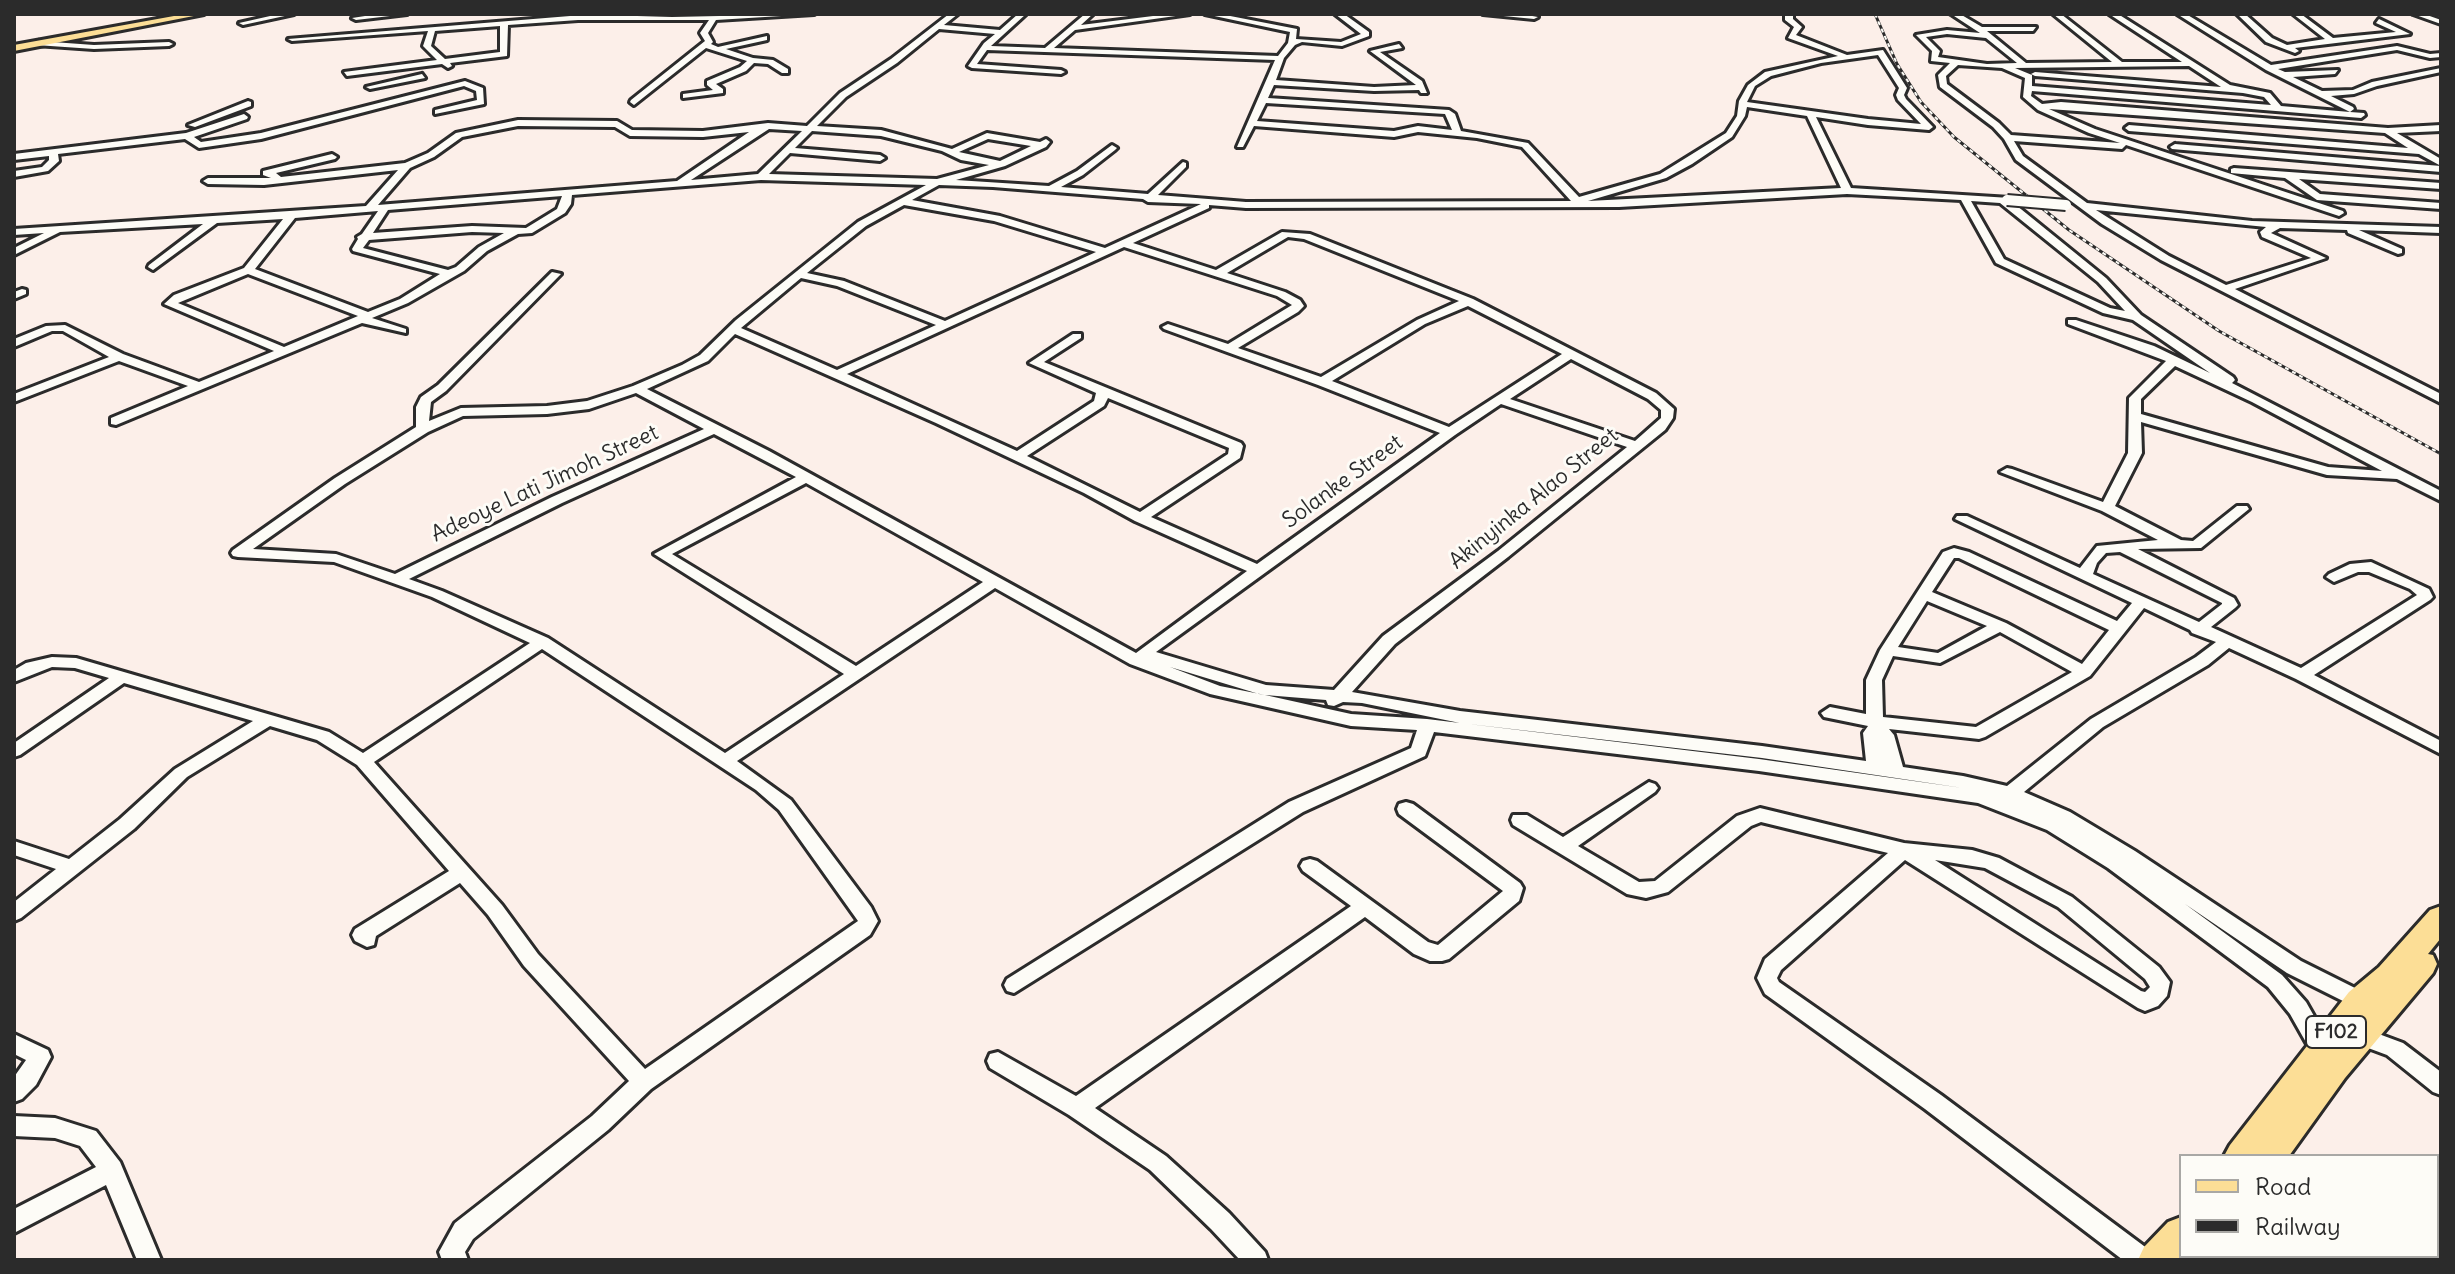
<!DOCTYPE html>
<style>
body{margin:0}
#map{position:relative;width:2455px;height:1274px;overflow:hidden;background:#fcefe9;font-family:Delius,sans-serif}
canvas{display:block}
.frame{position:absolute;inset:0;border:16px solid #2b2b2b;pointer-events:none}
.legend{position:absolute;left:2179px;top:1154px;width:260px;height:104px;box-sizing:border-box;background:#fdfcf7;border:2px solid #a9a8a5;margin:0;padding:10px 14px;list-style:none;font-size:24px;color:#2b2b2b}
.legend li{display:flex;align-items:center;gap:16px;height:40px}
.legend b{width:40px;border:2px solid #a9a8a5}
</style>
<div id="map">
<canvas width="2455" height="1274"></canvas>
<div class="frame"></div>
<ul class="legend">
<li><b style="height:10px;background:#fcde96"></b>Road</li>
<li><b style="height:10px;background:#2b2b2b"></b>Railway</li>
</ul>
</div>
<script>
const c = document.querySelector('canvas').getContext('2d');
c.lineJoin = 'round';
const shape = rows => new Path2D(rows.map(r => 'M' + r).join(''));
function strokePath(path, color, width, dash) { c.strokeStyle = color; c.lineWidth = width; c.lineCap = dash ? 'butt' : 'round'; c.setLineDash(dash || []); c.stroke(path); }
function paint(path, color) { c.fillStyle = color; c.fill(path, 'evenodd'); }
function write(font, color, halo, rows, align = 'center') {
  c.font = font + ' Delius,sans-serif'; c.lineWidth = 6; c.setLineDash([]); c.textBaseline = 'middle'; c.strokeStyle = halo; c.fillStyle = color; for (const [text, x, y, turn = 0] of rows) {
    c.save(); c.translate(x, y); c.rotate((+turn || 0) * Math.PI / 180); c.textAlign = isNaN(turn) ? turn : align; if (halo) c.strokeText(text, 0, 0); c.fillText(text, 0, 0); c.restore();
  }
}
const minor = shape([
 [279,14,294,14,243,25,239,23,279,14],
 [378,14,407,14,356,20,352,18,378,14],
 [567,14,672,17,814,14,716,20,708,33,713,42,711,44,718,47,767,36,767,40,726,49,753,58,773,60,788,69,788,73,782,73,768,64,754,63,746,71,716,84,723,89,723,93,683,98,683,94,713,90,707,85,707,81,740,67,747,61,706,48,634,105,630,102,631,100,705,41,700,33,709,20,578,20,508,25,507,56,450,63,452,66,448,68,442,64,347,76,344,72,437,60,423,46,428,31,292,41,288,39,570,16,567,14],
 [500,26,500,52,445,59,431,46,435,31,500,26],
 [949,14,958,14,944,25,1000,30,1018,14,1026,14,991,46,1045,48,1085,14,1093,14,1081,25,1169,14,1190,14,1075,30,1054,48,1278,56,1288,43,1290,32,1205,14,1220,14,1297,29,1296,39,1341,42,1361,34,1335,14,1344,14,1369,32,1369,36,1342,46,1302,42,1295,45,1284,58,1276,80,1374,87,1416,85,1370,51,1399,44,1402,48,1380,52,1422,81,1427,93,1421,93,1419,90,1374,91,1274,85,1268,98,1449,110,1455,114,1461,131,1528,143,1579,197,1660,174,1726,133,1737,116,1739,101,1748,85,1765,72,1838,56,1788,38,1794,27,1785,20,1785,14,1793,14,1793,19,1802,27,1796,35,1847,55,1883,50,1907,88,1904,95,1906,99,1933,127,1929,130,1868,125,1816,117,1851,188,2010,198,2011,201,2106,278,2141,315,2233,377,2235,380,2232,383,2441,491,2441,501,2397,479,2327,475,2141,422,2142,453,2115,506,2181,540,2193,541,2237,506,2247,506,2249,509,2201,548,2138,549,2234,598,2238,605,2235,608,2211,627,2301,668,2417,595,2410,589,2369,572,2358,572,2334,582,2326,577,2329,574,2350,564,2371,562,2429,589,2433,597,2430,600,2314,675,2441,741,2441,754,2296,679,2229,648,2208,665,2103,727,2024,792,2070,812,2135,851,2301,961,2373,997,2377,1003,2373,1009,2366,1012,2359,1009,2287,973,2185,904,2282,975,2306,1002,2335,1053,2332,1060,2324,1062,2316,1060,2290,1014,2268,987,2108,868,2047,830,1978,803,1759,771,1434,732,1425,756,1303,812,1014,993,1007,991,1004,985,1007,979,1289,802,1411,748,1417,730,1351,726,1210,694,1130,664,995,588,737,761,791,800,871,907,878,921,870,935,651,1089,608,1130,473,1239,465,1252,468,1260,442,1260,439,1252,455,1223,592,1116,629,1081,524,966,488,915,460,883,376,936,374,945,367,947,355,941,352,935,355,929,449,871,357,765,317,740,270,726,187,777,134,829,21,918,14,921,14,902,56,869,14,855,14,841,69,859,120,819,175,769,253,721,124,683,20,755,14,757,14,743,109,678,75,668,52,667,14,682,14,670,26,663,52,657,76,658,329,732,363,753,530,643,432,597,334,562,238,557,233,556,231,553,233,550,335,478,416,427,416,407,421,397,438,385,552,272,561,274,446,391,431,402,429,421,461,408,547,406,587,401,633,386,682,365,700,355,736,320,858,222,926,185,761,180,572,195,571,204,565,213,532,233,518,234,487,251,464,271,408,303,372,318,406,329,406,333,362,323,116,425,111,424,111,418,188,386,119,361,14,402,14,394,109,357,63,331,52,331,14,347,14,339,46,326,65,325,123,354,199,382,274,351,164,304,174,295,244,268,283,219,217,223,153,270,148,267,149,265,203,224,60,232,14,255,14,248,44,233,14,235,14,229,366,206,398,170,264,185,208,184,203,181,208,178,271,178,263,175,263,171,332,154,337,157,335,159,276,173,281,177,405,163,428,153,456,133,518,120,617,121,632,130,703,131,768,123,807,126,840,93,891,59,949,14],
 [939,29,995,34,984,43,968,66,972,68,1061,74,1065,72,1061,70,977,64,987,50,1275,60,1237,147,1243,147,1254,126,1394,137,1418,132,1477,138,1522,147,1571,201,1246,202,1158,195,1186,167,1186,163,1183,162,1148,194,1061,187,1083,175,1115,150,1117,148,1112,145,1077,171,1049,186,956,180,1005,166,1046,147,1050,142,1046,139,1040,142,987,133,952,149,881,130,817,126,846,97,897,63,939,29],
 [1878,55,1899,88,1896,95,1898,100,1921,124,1868,119,1747,102,1755,86,1771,76,1821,63,1878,55],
 [1266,103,1445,114,1452,130,1418,126,1394,131,1257,121,1266,103],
 [1747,107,1807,116,1841,188,1588,201,1666,178,1692,164,1732,137,1745,116,1747,107],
 [518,126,615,127,630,136,703,137,749,132,677,181,378,205,410,168,434,157,462,137,518,126],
 [769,129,802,131,758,174,691,180,769,129],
 [812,131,881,136,942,151,961,160,989,165,937,179,769,174,790,153,880,161,885,158,880,155,795,148,812,131],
 [988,139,1031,146,1000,161,959,152,988,139],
 [939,185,993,187,1143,199,1148,202,1201,204,1105,248,1000,216,912,200,939,185],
 [1847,194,1961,200,1996,263,2103,313,2133,320,2210,373,2154,346,2076,320,2068,320,2068,324,2166,361,2129,398,2128,453,2103,502,2012,469,2007,468,2000,472,2102,511,2158,540,2097,546,2080,568,1967,516,1957,516,1955,519,2132,603,2117,621,1969,552,1954,548,1943,552,1880,650,1866,680,1866,714,1830,707,1821,713,1824,717,1868,726,1863,733,1866,761,1762,746,1460,711,1352,692,1395,644,1508,557,1665,430,1673,418,1674,409,1656,393,1473,299,1310,234,1282,232,1216,270,1133,243,1209,208,1209,205,1246,208,1619,207,1847,194],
 [562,196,557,209,526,228,472,226,373,233,388,210,562,196],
 [1971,201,2000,203,2098,282,2125,311,2110,308,2004,259,1971,201],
 [904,205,994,221,1096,252,945,321,844,281,807,273,866,226,904,205],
 [378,211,362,234,357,237,358,239,352,249,353,251,440,274,400,299,368,312,255,269,295,218,378,211],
 [472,232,504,233,479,247,456,267,448,270,363,248,369,240,472,232],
 [1288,237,1304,239,1459,301,1417,320,1321,377,1238,348,1298,312,1304,306,1300,300,1285,292,1227,273,1288,237],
 [1124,247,1277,296,1292,305,1228,344,1168,324,1162,327,1164,329,1318,385,1440,433,1257,564,1151,517,1240,458,1243,446,1241,443,1044,362,1081,338,1081,334,1073,334,1029,363,1096,393,1094,401,1017,451,847,374,1124,247],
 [248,274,358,316,284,347,178,303,248,274],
 [801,278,837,286,936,325,837,370,741,328,801,278],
 [1468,306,1562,354,1449,427,1332,381,1425,324,1468,306],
 [735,334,936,423,1084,493,1135,521,1247,571,1136,653,769,451,647,389,708,361,735,334],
 [1571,359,1648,399,1661,410,1661,418,1635,441,1510,399,1571,359],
 [2175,366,2252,402,2382,471,2328,467,2141,414,2141,399,2175,366],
 [636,393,704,429,552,497,395,574,336,554,253,549,345,484,428,432,463,416,547,414,589,409,636,393],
 [1108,398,1229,448,1228,454,1140,512,1027,456,1104,406,1108,398],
 [1501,404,1627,447,1498,551,1383,636,1334,690,1266,685,1156,652,1455,435,1501,404],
 [714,434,796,477,654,554,844,674,725,753,548,638,442,591,409,579,562,503,714,434],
 [806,483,983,582,856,666,672,554,806,483],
 [2120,552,2222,603,2222,604,2199,622,2093,574,2097,563,2106,553,2120,552],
 [1954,558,1959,558,2109,630,2082,664,2006,623,1932,592,1954,558],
 [1927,601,1987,626,1938,653,1898,647,1927,601],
 [2144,608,2190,630,2192,633,2216,642,2196,657,2091,719,2007,786,1963,776,1903,767,1894,735,1889,729,1979,739,1985,737,2090,676,2144,608],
 [2000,632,2072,672,1976,727,1883,717,1882,680,1893,656,1940,663,2000,632],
 [542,649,756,790,779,810,858,921,645,1069,538,954,502,905,374,762,542,649],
 [1170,667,1259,694,1265,695,1220,686,1170,667],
 [1265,695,1326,700,1328,705,1334,706,1343,702,1362,703,1460,723,1762,758,1963,788,1759,759,1427,719,1351,714,1265,695],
 [1483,14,1521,14,1538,17,1534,19,1483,14],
 [1951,14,1960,14,1982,27,2036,27,2033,31,1987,31,2026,63,2112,62,2053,14,2061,14,2122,62,2182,62,2109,14,2118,14,2230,85,2270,93,2281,106,2350,112,2266,70,2177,14,2186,14,2271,65,2397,46,2430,54,2441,53,2441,57,2430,58,2397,50,2278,69,2285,72,2338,70,2335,74,2293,77,2322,91,2353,90,2372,82,2441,68,2441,72,2377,86,2354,94,2331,96,2353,107,2354,109,2350,112,2364,113,2365,115,2361,118,2032,91,2031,96,2042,104,2061,102,2388,128,2441,125,2441,131,2397,133,2441,159,2441,166,2419,154,2129,131,2125,128,2129,125,2408,148,2385,133,2049,109,2095,129,2343,211,2344,213,2339,216,2126,145,2122,149,2014,141,2023,156,2087,203,2252,221,2441,227,2441,233,2359,230,2402,249,2402,253,2398,254,2348,233,2347,230,2280,228,2271,233,2326,258,2235,289,2441,394,2441,403,2161,260,2102,224,2016,160,2004,139,1993,127,1940,87,1938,75,1950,63,1931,61,1932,51,1916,35,1947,30,1980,33,1951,14],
 [1947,34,1986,38,2017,63,1987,64,1938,57,1940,51,1926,37,1947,34],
 [1958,65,2002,68,2025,78,2023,97,2038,110,2089,133,2120,143,2011,135,1999,123,1947,84,1946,76,1958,65],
 [2189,66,2221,87,2035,72,2031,74,2035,76,2243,93,2264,97,2271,105,2032,86,2032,75,2015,68,2189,66],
 [2096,210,2266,227,2260,232,2262,237,2311,258,2226,285,2169,256,2096,210],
 [2237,14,2245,14,2272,38,2287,45,2325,39,2293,14,2301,14,2333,38,2396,32,2376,23,2379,19,2410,34,2295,48,2299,51,2295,53,2266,42,2237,14],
 [2413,14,2424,14,2441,20,2441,24,2413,14],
 [39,41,94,45,169,42,173,44,169,46,94,49,36,45,39,41],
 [422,74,425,78,370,89,366,87,422,74],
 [465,81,483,88,484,104,435,114,435,110,477,100,476,91,464,86,261,139,199,148,185,139,58,154,59,161,48,171,14,177,14,171,42,167,49,160,49,156,14,160,14,154,186,133,244,114,248,117,247,119,194,137,201,142,261,133,465,81],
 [248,101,251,102,251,106,195,127,188,125,248,101],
 [2175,144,2441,166,2441,172,2172,149,2170,147,2175,144],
 [2234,168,2441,183,2441,189,2299,179,2320,194,2441,203,2441,209,2317,200,2285,178,2231,173,2231,169,2234,168],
 [22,289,26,290,26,294,14,299,14,292,22,289],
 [1649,782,1655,784,1658,788,1655,792,1578,846,1639,882,1655,881,1737,816,1760,808,1904,843,1972,850,1999,858,2072,897,2159,967,2170,982,2167,996,2158,1006,2145,1011,2138,1008,1905,860,1781,970,1777,978,1779,982,1941,1095,2152,1252,2155,1260,2123,1260,1925,1109,1765,994,1757,978,1765,959,1888,853,1761,822,1751,826,1668,892,1646,898,1627,894,1513,825,1511,820,1513,815,1527,815,1563,837,1649,782],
 [1935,860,1985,868,2058,907,2145,979,2150,987,2145,992,2141,991,1935,860],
 [1406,802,1413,804,1520,883,1523,888,1519,901,1449,959,1442,961,1430,961,1414,954,1365,917,1095,1108,1166,1156,1229,1213,1265,1252,1268,1260,1240,1260,1211,1229,1150,1170,1069,1115,990,1068,987,1061,990,1054,998,1052,1076,1096,1351,906,1303,871,1300,866,1303,861,1310,859,1317,861,1428,942,1438,945,1503,891,1399,814,1397,809,1399,804,1406,802],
 [2360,1027,2403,1043,2441,1072,2441,1095,2433,1092,2387,1055,2352,1042,2349,1036,2352,1030,2360,1027],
 [14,1034,48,1050,51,1057,36,1085,22,1099,14,1102,14,1077,26,1060,14,1054,14,1034],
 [14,1116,55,1118,96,1131,120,1162,161,1260,137,1260,106,1185,14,1233,14,1209,96,1167,80,1146,55,1138,14,1136,14,1116]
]);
const major = shape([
 [185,14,204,14,14,51,14,45,185,14]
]);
const highway = shape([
 [2441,906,2441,938,2428,954,2433,955,2437,964,2433,973,2345,1078,2289,1156,2224,1156,2230,1145,2349,992,2379,967,2430,910,2441,906],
 [2181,1217,2181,1256,2214,1256,2212,1260,2138,1260,2144,1247,2168,1222,2181,1217]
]);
const rail = shape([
 [1875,14,1897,64,1921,102,1954,137,2069,230,2219,331,2441,454]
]);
const minorBridge = shape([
 [2007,200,2066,205]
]);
const shields = [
 [2336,1032,60]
];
const shieldNames = [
 ["F102",2336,1032]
];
const streetNames = [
 ["Solanke Street",1343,482,-36],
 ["Adeoye Lati Jimoh Street",545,484,-25],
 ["Akinyinka Alao Street",1534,499,-39]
];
strokePath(minor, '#2b2b2b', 6);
strokePath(major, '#2b2b2b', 6);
strokePath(highway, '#2b2b2b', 6);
paint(minor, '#fdfcf7');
paint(major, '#fcde96');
paint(highway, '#fcde96');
strokePath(rail, '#2b2b2b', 3);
strokePath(rail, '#fdfcf7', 2, [4]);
strokePath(minorBridge, '#2b2b2b', 14, []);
strokePath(minorBridge, '#fdfcf7', 10);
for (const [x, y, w] of shields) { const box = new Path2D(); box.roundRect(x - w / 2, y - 16, w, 32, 6); c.fillStyle = '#fdfcf7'; c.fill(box); strokePath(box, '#2b2b2b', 2); }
write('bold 20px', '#2b2b2b', null, shieldNames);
write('22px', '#2b2b2b', '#fdfcf7', streetNames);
</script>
